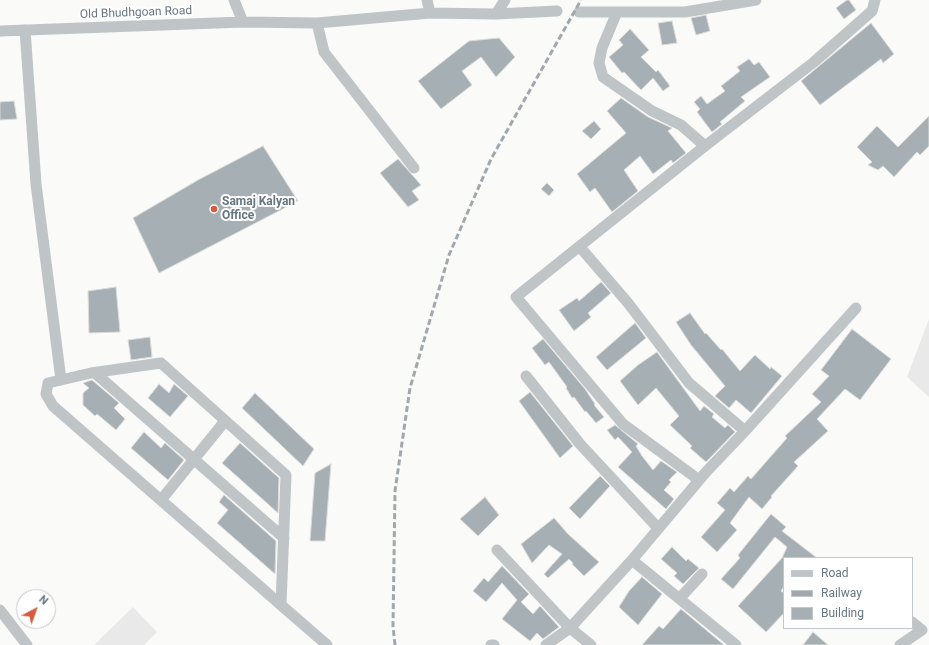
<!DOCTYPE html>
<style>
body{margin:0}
#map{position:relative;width:929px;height:645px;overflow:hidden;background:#fafaf8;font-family:Roboto,sans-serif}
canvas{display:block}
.legend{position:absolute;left:783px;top:557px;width:130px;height:72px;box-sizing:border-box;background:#fff;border:1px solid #c2c8cc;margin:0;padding:5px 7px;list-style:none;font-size:12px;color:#667680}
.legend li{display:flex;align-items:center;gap:8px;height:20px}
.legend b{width:20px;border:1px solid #c2c8cc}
.north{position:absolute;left:16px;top:589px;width:40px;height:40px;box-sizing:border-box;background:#fff;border:1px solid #c2c8cc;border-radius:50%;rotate:41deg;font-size:11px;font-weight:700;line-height:16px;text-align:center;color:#667680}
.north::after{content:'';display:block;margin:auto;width:14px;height:18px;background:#d55c3c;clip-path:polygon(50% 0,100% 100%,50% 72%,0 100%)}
</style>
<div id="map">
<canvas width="929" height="645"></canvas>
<ul class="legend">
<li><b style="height:5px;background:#bfc4c7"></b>Road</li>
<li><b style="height:5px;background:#a1a8ad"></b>Railway</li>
<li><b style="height:11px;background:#a6afb4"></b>Building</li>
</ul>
<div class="north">N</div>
</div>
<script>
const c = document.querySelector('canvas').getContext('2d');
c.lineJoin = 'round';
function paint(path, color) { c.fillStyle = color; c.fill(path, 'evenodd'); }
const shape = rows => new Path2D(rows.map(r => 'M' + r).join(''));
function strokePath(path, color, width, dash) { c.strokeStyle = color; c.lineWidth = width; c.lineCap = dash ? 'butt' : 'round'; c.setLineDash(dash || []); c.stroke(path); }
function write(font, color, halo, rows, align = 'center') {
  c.font = font + ' Roboto,sans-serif'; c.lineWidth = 4; c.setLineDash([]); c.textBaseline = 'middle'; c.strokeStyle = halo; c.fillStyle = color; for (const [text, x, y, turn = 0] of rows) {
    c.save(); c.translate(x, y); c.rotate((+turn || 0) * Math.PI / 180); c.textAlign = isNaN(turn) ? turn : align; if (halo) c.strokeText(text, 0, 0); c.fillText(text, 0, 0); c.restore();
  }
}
const built = shape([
 [929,319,929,397,907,377],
 [133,607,157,632,144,645,94,645]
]);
const building = shape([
 [847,0,849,0,856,10,844,19,836,8,847,0],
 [706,15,710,31,696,35,691,18,706,15],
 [672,21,677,43,662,45,658,23,672,21],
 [871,23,894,54,883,63,881,59,820,105,801,81,871,23],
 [630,29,649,50,641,57,656,72,658,70,670,86,663,91,653,78,641,90,624,72,622,73,609,57,623,45,619,40,630,29],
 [499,38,515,57,496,77,481,57,462,71,472,85,441,109,418,81,469,41,499,38],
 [749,59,754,65,759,62,770,77,741,97,745,101,720,122,722,124,712,132,697,112,700,109,694,102,701,96,707,104,725,91,721,86,740,71,737,67,749,59],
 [621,98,648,117,672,128,668,131,686,153,673,163,671,160,653,174,640,156,624,170,638,191,612,212,595,188,590,192,577,174,626,133,607,111,621,98],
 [14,101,17,119,0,120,0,102,14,101],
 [929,116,929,146,920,155,917,152,894,177,883,166,878,170,868,165,872,162,857,147,877,126,898,147,929,116],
 [594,121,601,129,591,139,582,131,594,121],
 [263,146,298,201,159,273,133,218,198,180,263,146],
 [398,159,421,185,412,191,419,200,408,207,380,173,398,159],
 [547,183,554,190,549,196,541,189,547,183],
 [601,282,611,293,588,313,591,317,574,331,559,310,577,298,579,301,601,282],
 [116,287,120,332,89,333,88,291,116,287],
 [690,313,705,334,706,333,721,350,722,349,740,371,755,355,770,369,771,367,782,376,751,413,736,400,729,408,715,396,725,386,691,345,676,322,690,313],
 [635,323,646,338,607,370,596,357,635,323],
 [852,329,891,359,860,400,845,389,817,419,828,431,794,462,798,466,771,496,772,497,762,509,749,497,730,523,737,530,717,552,701,537,725,510,717,503,730,488,734,492,748,476,751,479,787,438,785,436,821,402,812,394,829,376,821,370,852,329],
 [150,337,152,357,131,360,128,340,150,337],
 [543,339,585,389,595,404,594,405,604,417,596,423,586,411,585,412,574,397,572,398,566,388,567,387,549,362,545,365,532,348,543,339],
 [657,352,700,411,704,406,714,414,712,417,725,428,728,425,735,432,706,462,690,448,692,446,670,425,679,416,656,388,638,405,620,381,638,365,657,352],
 [92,380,119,403,114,408,125,419,116,430,97,414,95,416,83,405,83,393,89,388,83,383,92,380],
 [159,384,169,393,174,384,188,396,170,417,148,398,159,384],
 [530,392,573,446,560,458,519,401,530,392],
 [255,393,314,449,303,466,242,408,255,393],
 [615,425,638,444,636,446,642,456,653,470,661,461,677,472,669,480,671,482,664,490,674,499,666,509,618,467,632,452,618,437,615,440,607,430,615,425],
 [144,432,161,448,165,443,184,460,168,480,131,448,144,432],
 [240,443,279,478,278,513,222,463,240,443],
 [331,464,325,541,310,541,315,473,331,464],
 [600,476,610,486,580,519,569,508,600,476],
 [224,495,276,541,275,574,217,523,228,510,219,502,224,495],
 [485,497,499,515,478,536,460,519,485,497],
 [771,514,786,527,782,531,817,558,784,558,784,586,781,591,784,593,784,613,766,632,738,606,782,558,787,547,775,537,733,589,721,579,740,558,738,555,771,514],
 [554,518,568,534,599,562,584,576,572,564,573,563,569,559,548,578,544,574,562,554,549,545,532,563,521,544,554,518],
 [672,547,686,561,688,559,699,568,683,584,674,576,677,573,661,559,672,547],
 [502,566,529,594,521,602,533,614,540,606,559,627,543,639,537,633,530,641,502,619,517,600,502,583,486,602,473,591,484,578,488,582,502,566],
 [642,577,662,594,638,625,619,607,629,591,642,577],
 [681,609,718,640,724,645,642,645,659,626,663,629,681,609],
 [813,632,828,645,803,645,813,632]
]);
const street = shape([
 [234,0,243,22],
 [427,0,430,13],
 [579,12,685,12,756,0],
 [617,12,602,48,599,63,603,77,652,111,681,125,705,146,814,62,872,11,875,0],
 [496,14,557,11],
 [317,23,324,52,414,168],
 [25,30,36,184,61,380],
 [0,31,243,22,317,23,430,13,496,14,505,0],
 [580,247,628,303,689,383,745,431,706,472,632,560],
 [95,373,284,538],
 [526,376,580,444,658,528],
 [745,431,856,308],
 [699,480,623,424,516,297,705,146],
 [161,500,225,421],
 [497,550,570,628,632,560,736,645],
 [680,598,702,574],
 [281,605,286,475,161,363,91,373,48,383,46,394,53,406,257,584,281,605,327,645],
 [0,610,27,645],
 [491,645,494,645],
 [546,645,570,628,591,645],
 [900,645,922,630,912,622]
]);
const rail = shape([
 [395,645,393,626,395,491,410,388,449,255,491,159,581,0]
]);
const markers = [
 [214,209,4,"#d55c3c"]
];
const streetNames = [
 ["Old Bhudhgoan Road",136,13,-2]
];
const poiNames = [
 ["Samaj Kalyan",222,202],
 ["Office",222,216]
];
paint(built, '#e8e9e8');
paint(building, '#a6afb4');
strokePath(building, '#dcdcda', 1);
strokePath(street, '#bfc4c7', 11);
strokePath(rail, '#a1a8ad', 3, [6, 3]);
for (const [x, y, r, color] of markers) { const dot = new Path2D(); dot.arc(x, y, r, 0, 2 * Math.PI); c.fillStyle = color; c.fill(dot); strokePath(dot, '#fff', 1.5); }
write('12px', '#667680', '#fff', streetNames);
write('bold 12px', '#667680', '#fff', poiNames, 'left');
</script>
